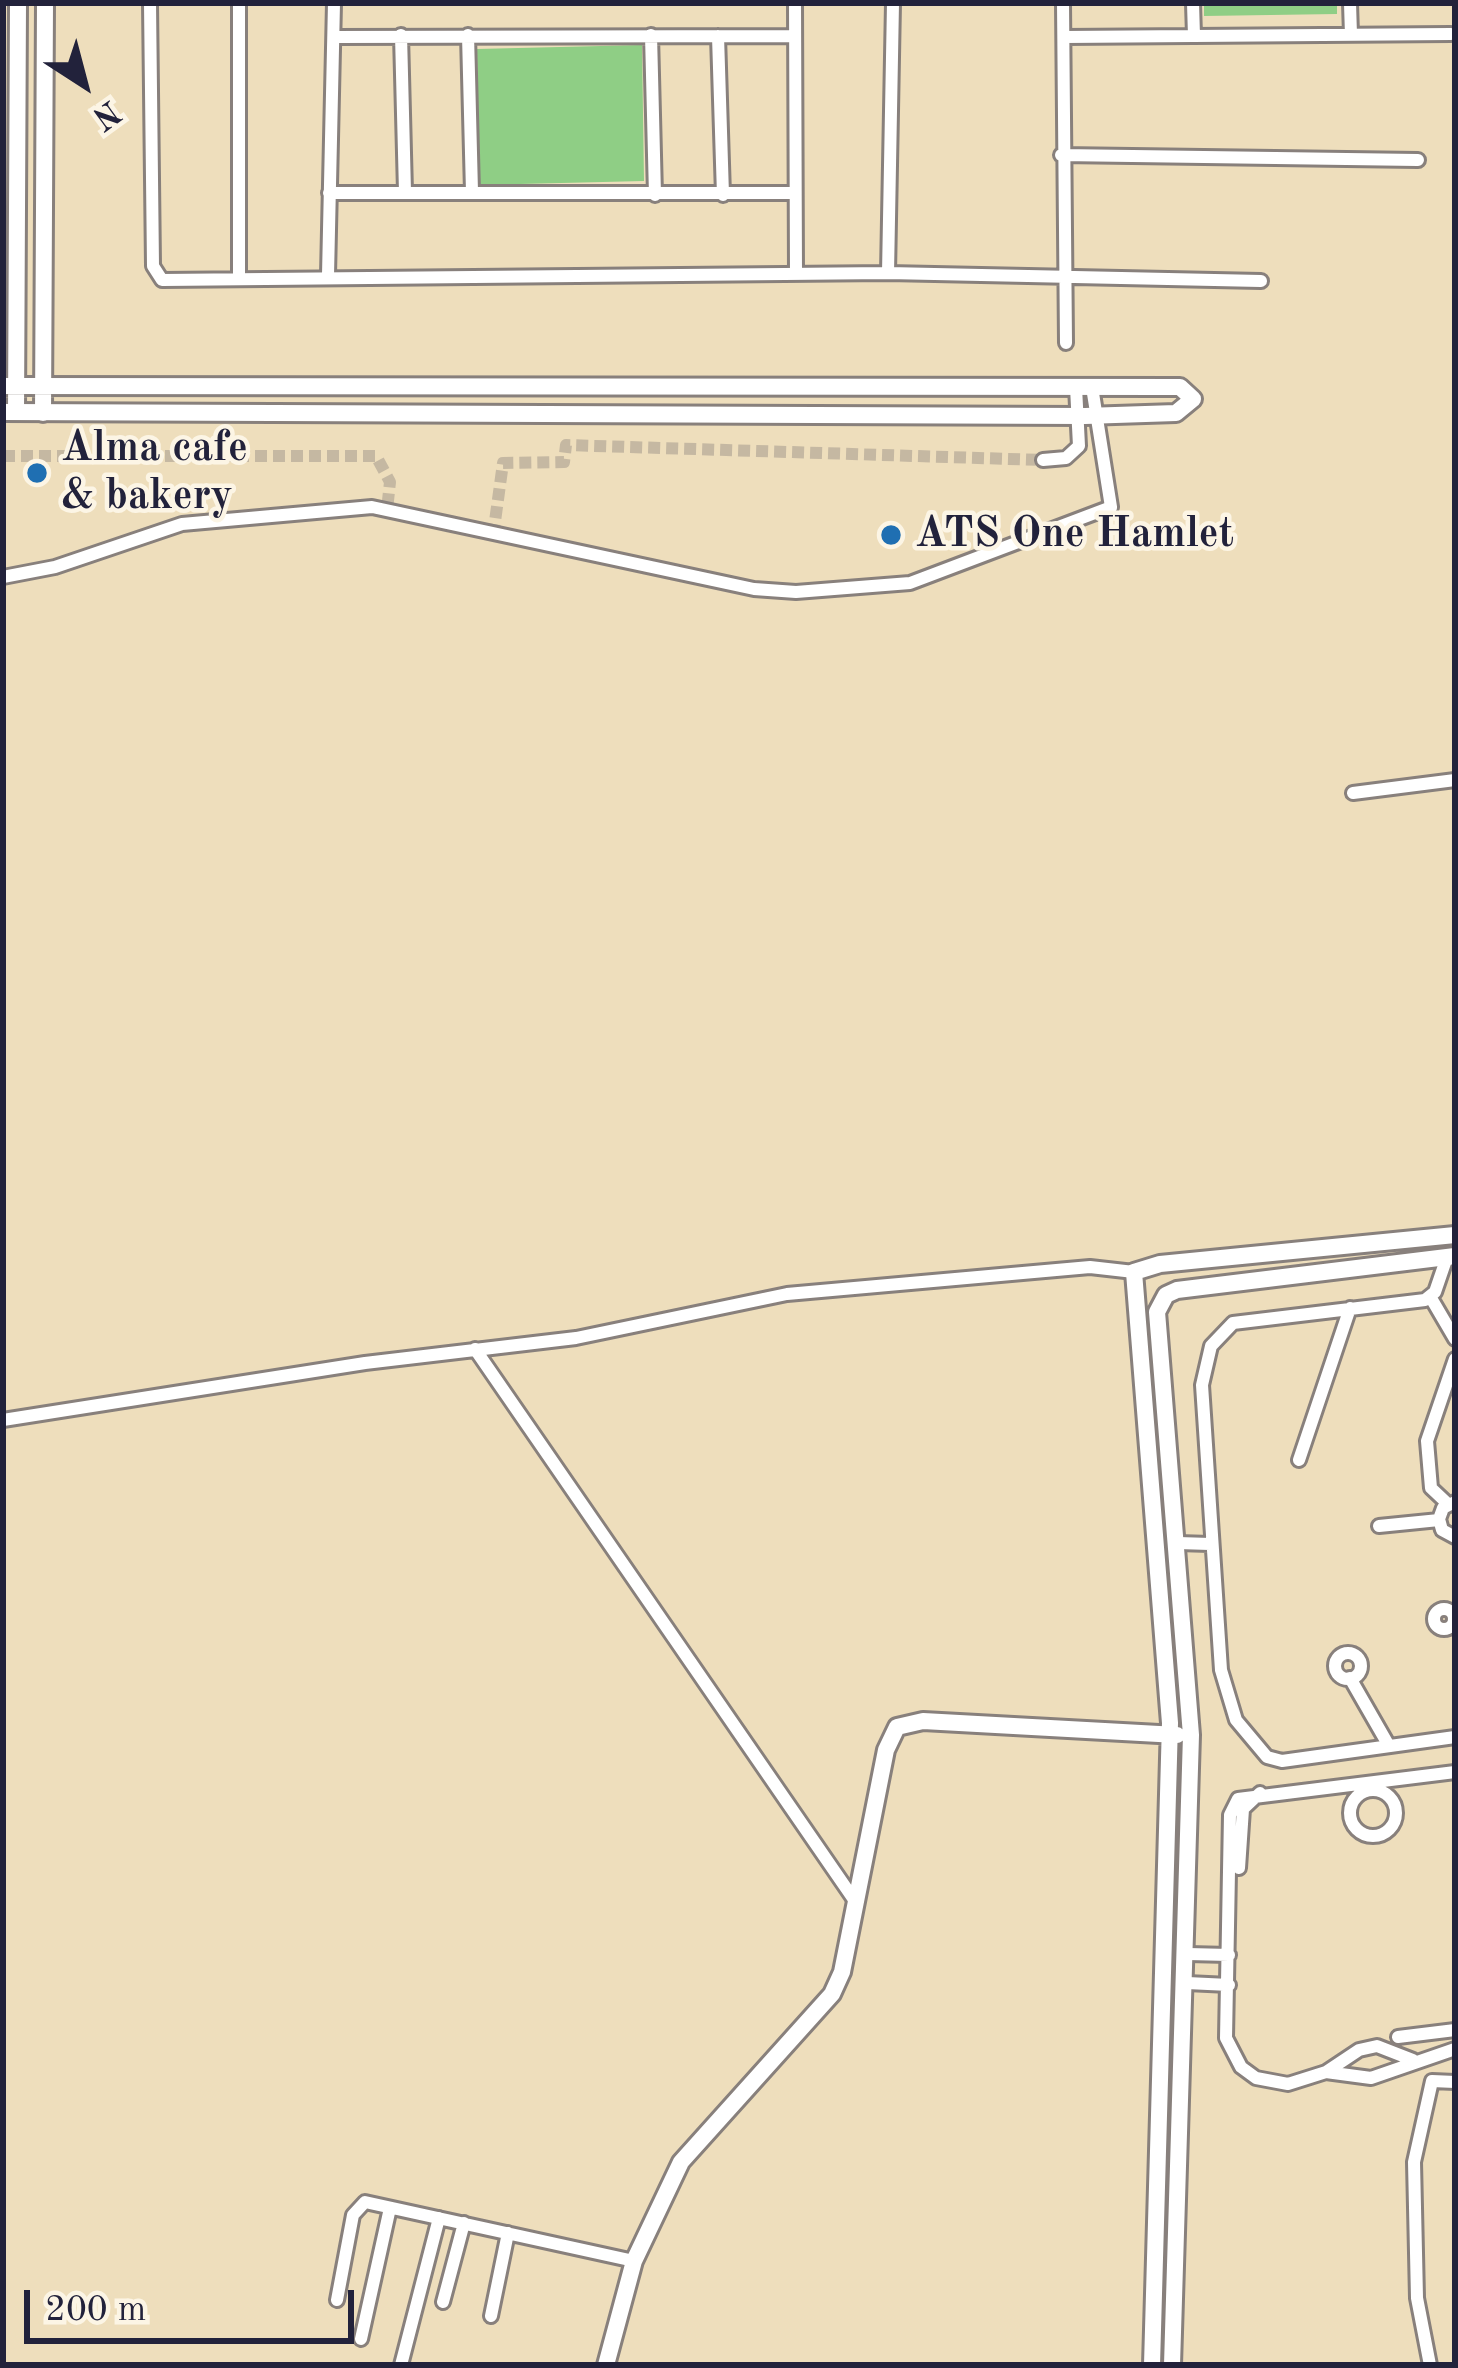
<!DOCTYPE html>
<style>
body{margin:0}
#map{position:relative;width:1458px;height:2368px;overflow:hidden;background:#eedebc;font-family:"Old Standard TT",serif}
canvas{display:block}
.frame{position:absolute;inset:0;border:6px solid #22223b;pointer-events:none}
.north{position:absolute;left:24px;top:24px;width:120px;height:120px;-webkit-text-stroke:9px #fcf5e5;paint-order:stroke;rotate:144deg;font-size:33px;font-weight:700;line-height:48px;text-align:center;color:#22223b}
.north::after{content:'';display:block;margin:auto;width:42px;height:54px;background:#22223b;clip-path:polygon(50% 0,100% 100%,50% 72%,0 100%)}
.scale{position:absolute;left:24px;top:2290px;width:330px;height:54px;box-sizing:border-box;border:6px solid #22223b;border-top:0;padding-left:15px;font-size:36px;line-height:42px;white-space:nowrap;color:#22223b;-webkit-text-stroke:9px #fcf5e5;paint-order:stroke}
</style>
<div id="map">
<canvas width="1458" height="2368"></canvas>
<div class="frame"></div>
<div class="north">N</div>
<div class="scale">200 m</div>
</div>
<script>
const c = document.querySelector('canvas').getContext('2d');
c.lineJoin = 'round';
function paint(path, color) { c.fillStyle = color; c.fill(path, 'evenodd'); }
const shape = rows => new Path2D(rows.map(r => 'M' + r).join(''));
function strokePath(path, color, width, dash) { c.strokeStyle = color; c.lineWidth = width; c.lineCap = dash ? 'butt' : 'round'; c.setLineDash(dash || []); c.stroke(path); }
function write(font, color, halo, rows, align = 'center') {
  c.font = font + ' "Old Standard TT",serif'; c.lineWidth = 9; c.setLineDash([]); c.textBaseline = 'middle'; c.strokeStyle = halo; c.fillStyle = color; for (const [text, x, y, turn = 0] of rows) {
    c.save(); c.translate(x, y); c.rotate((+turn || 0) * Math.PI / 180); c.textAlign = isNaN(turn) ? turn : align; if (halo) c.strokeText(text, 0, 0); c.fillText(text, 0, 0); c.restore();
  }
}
const green = shape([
 [1204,3,1337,3,1337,14,1204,16],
 [642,45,644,181,479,185,477,49]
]);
const minorTunnel = shape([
 [3,456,376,456,390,482,387,510],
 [493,536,503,463,564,462,566,445,1043,460]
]);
const minor = shape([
 [150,3,153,266,162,280,888,273,1261,281],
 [795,3,796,274],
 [1063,3,1066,343],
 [1193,3,1194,36],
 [1350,3,1351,35],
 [401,35,405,192],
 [468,35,472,192],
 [651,35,655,195],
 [718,36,723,195],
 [334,37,794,36],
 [1064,37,1451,34],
 [1061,155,1418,160],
 [329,193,795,193],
 [888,273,893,3],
 [328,275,334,3],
 [239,279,239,3],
 [1043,460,1066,458,1079,446,1076,387],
 [3,577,55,567,182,524,372,507,754,589,796,592,910,583,1111,507,1092,387],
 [1353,793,1455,780],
 [1447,1257,1435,1292,1425,1300,1233,1323,1211,1346,1202,1385,1221,1670,1236,1720,1267,1757,1282,1761,1455,1737],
 [1431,1298,1455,1339],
 [475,1349,855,1901],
 [3,1420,365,1363,576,1338,787,1294,1090,1267,1134,1272],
 [1299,1460,1350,1308],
 [1455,1502,1443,1508,1439,1519,1442,1530,1455,1537],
 [1448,1504,1431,1488,1427,1441,1455,1359],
 [1379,1526,1439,1520],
 [1178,1543,1210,1544],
 '1434 1619a10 10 0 1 1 20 0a10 10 0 1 1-20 0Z',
 '1335 1666a13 13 0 1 1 26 0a13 13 0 1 1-26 0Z',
 [1350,1678,1389,1746],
 [1455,1772,1238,1799,1230,1815,1226,2038,1241,2067,1256,2078,1288,2084,1326,2072,1371,2078,1455,2049],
 '1350 1813a23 23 0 1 1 46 0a23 23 0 1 1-46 0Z',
 [1239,1868,1243,1809,1260,1793],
 [1188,1954,1229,1955],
 [1187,1983,1229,1985],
 [1398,2037,1455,2030],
 [1326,2072,1359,2050,1377,2046,1413,2060],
 [337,2300,353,2215,365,2202,634,2261],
 [443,2302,464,2223],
 [491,2316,508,2233],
 [361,2339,390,2208],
 [401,2365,439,2218],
 [1430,2365,1417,2298,1414,2162,1432,2081,1455,2082]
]);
const tertiary = shape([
 [3,386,1180,387,1193,399,1176,413,1085,416,3,412],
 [16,412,18,3],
 [43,413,45,3],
 [606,2365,634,2261,681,2162,832,1994,842,1972,886,1750,897,1727,923,1721,1177,1735],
 [1152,2365,1170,1723,1134,1272,1160,1264,1455,1235],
 [1172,2365,1191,1735,1157,1312,1166,1295,1177,1290,1455,1256]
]);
const markers = [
 [37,473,12,"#1f6fb2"],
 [891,535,12,"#1f6fb2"]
];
const poiNames = [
 ["Alma cafe",61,449],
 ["& bakery",61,497],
 ["ATS One Hamlet",915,535]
];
paint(green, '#8fce85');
strokePath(minorTunnel, '#c5b8a2', 12, [12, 6]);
strokePath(minor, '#88807c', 18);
strokePath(tertiary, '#88807c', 22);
strokePath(minor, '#fff', 12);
strokePath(tertiary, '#fff', 16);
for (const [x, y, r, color] of markers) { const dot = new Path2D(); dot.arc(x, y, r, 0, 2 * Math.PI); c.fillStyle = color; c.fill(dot); strokePath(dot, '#fcf5e5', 4.5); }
write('bold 42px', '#22223b', '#fcf5e5', poiNames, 'left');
</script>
